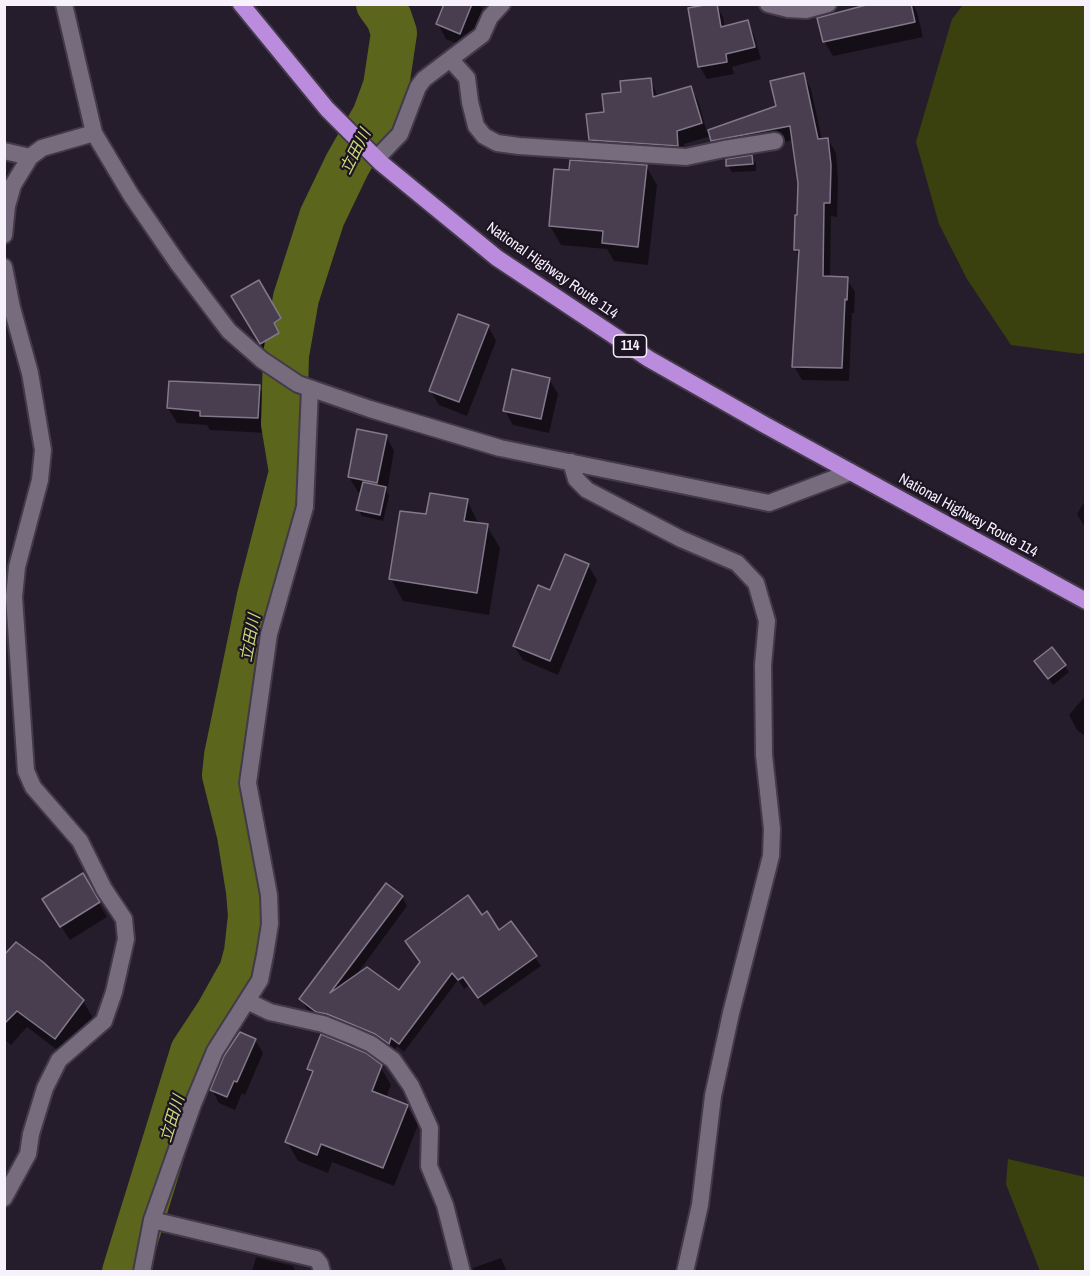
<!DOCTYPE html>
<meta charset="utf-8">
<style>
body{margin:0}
#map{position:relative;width:1090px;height:1276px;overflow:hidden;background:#261d2c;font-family:"Archivo Narrow",sans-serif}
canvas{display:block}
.frame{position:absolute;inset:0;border:6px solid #f7f1fc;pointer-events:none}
</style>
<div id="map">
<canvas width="1090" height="1276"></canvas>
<div class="frame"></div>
</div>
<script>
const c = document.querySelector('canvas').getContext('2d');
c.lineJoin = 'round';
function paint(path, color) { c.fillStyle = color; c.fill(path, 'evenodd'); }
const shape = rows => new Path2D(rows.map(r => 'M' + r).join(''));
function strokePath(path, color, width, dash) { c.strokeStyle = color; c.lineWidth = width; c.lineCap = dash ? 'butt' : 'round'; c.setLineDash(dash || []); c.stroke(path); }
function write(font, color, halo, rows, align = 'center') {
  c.font = font + ' "Archivo Narrow","Noto Sans JP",sans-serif'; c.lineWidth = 4.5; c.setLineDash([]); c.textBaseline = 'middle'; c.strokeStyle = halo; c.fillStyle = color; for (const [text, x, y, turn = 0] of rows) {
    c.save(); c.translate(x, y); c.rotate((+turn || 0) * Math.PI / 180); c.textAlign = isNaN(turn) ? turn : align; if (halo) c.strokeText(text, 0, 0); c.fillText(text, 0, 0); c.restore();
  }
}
const green = shape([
 [963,5,1085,5,1086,352,1080,354,1011,345,967,279,939,224,916,142,952,19],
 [1008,1159,1085,1177,1085,1271,1040,1271,1006,1184]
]);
const shadow = shape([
 [446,4,480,4,483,12,468,48,446,39,438,24],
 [879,4,913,4,917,12,923,37,833,56,824,41],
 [716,5,723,17,725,28,747,22,754,35,761,59,732,67,734,74,707,79,700,67,689,10],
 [803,75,811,89,822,140,828,139,836,153,838,180,837,217,831,216,830,278,847,279,855,292,854,313,852,313,849,381,802,380,794,366,800,257,795,250,799,217,799,183,794,140,720,154,711,136,684,144,685,159,599,153,591,140,606,114,623,93,650,79,658,97,690,87,698,101,707,132,777,107],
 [752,157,756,164,756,171,732,172,728,166],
 [646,166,657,185,648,265,614,261,607,249,561,245,550,226,571,172],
 [258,282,288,334,281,338,286,348,269,358,233,297],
 [488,326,496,341,467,416,439,405,430,390],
 [549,379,558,394,549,433,513,425,505,411],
 [259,387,268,401,266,433,210,430,207,425,177,423,168,408],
 [386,436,394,451,387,491,389,496,383,521,362,516,358,509,362,492,358,492,349,477],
 [1086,499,1086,529,1077,514],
 [467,500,479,525,487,526,500,548,489,615,403,601,391,579,427,516],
 [588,565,597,580,558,675,523,660,514,646,551,592],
 [1065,666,1069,672,1053,685,1040,668],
 [1086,695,1086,737,1077,730,1069,715],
 [83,875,107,917,70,940,53,914],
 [402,897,407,906,354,978,399,993,482,917,499,932,511,923,541,966,484,1006,469,985,464,989,458,980,404,1052,397,1046,394,1052,322,1020,306,1008,301,999],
 [4,958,83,1001,93,1018,65,1056,27,1027,11,1045,4,1039],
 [255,1040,263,1053,245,1095,242,1093,235,1110,219,1103,212,1090],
 [380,1066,391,1085,386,1098,407,1106,418,1125,394,1186,332,1162,328,1173,298,1161,287,1142,313,1076,309,1069],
 [256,1257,293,1266,296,1272,252,1272],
 [501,1258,507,1272,473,1272,473,1268]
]);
const river = shape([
 [125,1272,193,1052,218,1014,242,971,247,952,251,916,249,891,240,835,225,775,227,756,260,596,292,472,284,424,286,355,296,298,322,217,347,165,375,116,386,86,394,33,389,18,379,4]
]);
const building = shape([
 [444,4,472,4,460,34,436,24,444,4],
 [710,4,717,4,721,27,748,20,755,47,726,54,727,62,698,67,688,8,710,4],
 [870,4,911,4,915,22,823,42,817,18,870,4],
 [804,73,818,139,828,138,831,165,830,203,824,203,823,276,848,277,847,300,845,299,842,368,792,367,799,250,794,250,795,215,797,215,798,183,790,126,711,141,708,130,776,106,770,81,804,73],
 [651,78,653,97,691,86,702,123,677,131,678,146,589,140,586,114,604,112,602,94,621,92,620,81,651,78],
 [752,155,753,164,726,166,726,159,752,155],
 [570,160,647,165,638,247,602,243,603,231,549,226,554,169,569,170,570,160],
 [259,280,281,318,274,323,279,333,260,344,231,296,259,280],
 [458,314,489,325,459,402,429,391,458,314],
 [512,369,550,378,541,419,503,411,512,369],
 [169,381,260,385,258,418,200,416,200,411,167,408,169,381],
 [357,429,387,435,377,483,348,477,357,429],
 [363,482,386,487,380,515,356,510,363,482],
 [430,493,468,499,464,521,488,524,477,593,389,579,400,511,426,514,430,493],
 [565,554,589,564,550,661,513,646,538,585,550,590,565,554],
 [1052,647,1066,665,1048,679,1034,661,1052,647],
 [83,873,100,902,60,927,42,899,83,873],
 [386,883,403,896,330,993,367,967,399,990,420,962,405,941,468,895,482,915,487,911,499,930,511,921,537,956,478,998,463,977,458,980,452,973,399,1044,391,1038,389,1044,375,1034,327,1014,316,1012,299,999,386,883],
 [16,942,43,962,84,1000,55,1039,17,1011,4,1024,4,955,16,942],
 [240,1032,256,1039,237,1082,234,1081,227,1097,210,1090,224,1056,240,1032],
 [321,1034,366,1053,382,1065,372,1091,408,1105,383,1168,321,1144,317,1155,285,1142,313,1071,307,1069,321,1034]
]);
const minor = shape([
 [64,4,94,133,131,195,179,265,229,331,262,360,298,384,370,409,500,448,769,503,851,472],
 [768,4,788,9,806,10,828,4],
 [451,60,467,78,470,102,476,126,484,136,497,143,519,146,686,157,724,149,775,141],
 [4,151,30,157],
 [377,158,400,134,418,87,424,79,482,35,490,17,502,4],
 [4,235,7,206,13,185,30,157,42,148,94,133],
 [4,267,12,308,30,373,43,450,40,480,17,567,14,597,26,771,33,787,80,841,104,889,124,919,126,939,114,992,104,1021,59,1060,45,1088,31,1134,28,1154,4,1198],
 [571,462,576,479,587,490,681,539,737,563,756,583,767,621,763,665,764,755,772,829,771,856,731,1013,713,1096,700,1205,685,1272],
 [247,1001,270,1012,323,1024,353,1036,371,1044,393,1060,411,1086,430,1128,429,1166,445,1205,462,1272],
 [152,1220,316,1259,320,1264,322,1272],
 [142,1272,152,1220,193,1104,215,1051,260,980,265,955,270,924,269,895,248,783,269,634,305,507,310,388]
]);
const trunk = shape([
 [241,4,327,109,381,163,497,258,649,359,765,425,1086,601]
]);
const shields = [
 [630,346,33]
];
const shieldNames = [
 ["114",630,346]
];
const streetNames = [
 ["National Highway Route 114",552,271,35],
 ["National Highway Route 114",968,516,29]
];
const waterNames = [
 ["立田川",356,152,-63],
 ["立田川",251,638,-79],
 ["立田川",173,1119,-73]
];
paint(green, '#3a410e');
paint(shadow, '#0007');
strokePath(river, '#5b661c', 46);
paint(building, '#483e4f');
strokePath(building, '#82788b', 1.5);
strokePath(minor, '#423a48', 20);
strokePath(trunk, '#423a48', 20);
strokePath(minor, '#766c7e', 16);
strokePath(trunk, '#bb8bdd', 16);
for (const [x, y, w] of shields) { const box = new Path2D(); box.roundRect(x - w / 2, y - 11, w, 22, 4.5); c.fillStyle = '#1c1423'; c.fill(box); strokePath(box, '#f7f1fc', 1.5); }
write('bold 14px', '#f7f1fc', null, shieldNames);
write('15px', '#f7f1fc', '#1c1423', streetNames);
write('italic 16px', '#cadc78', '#1c1423', waterNames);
</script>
